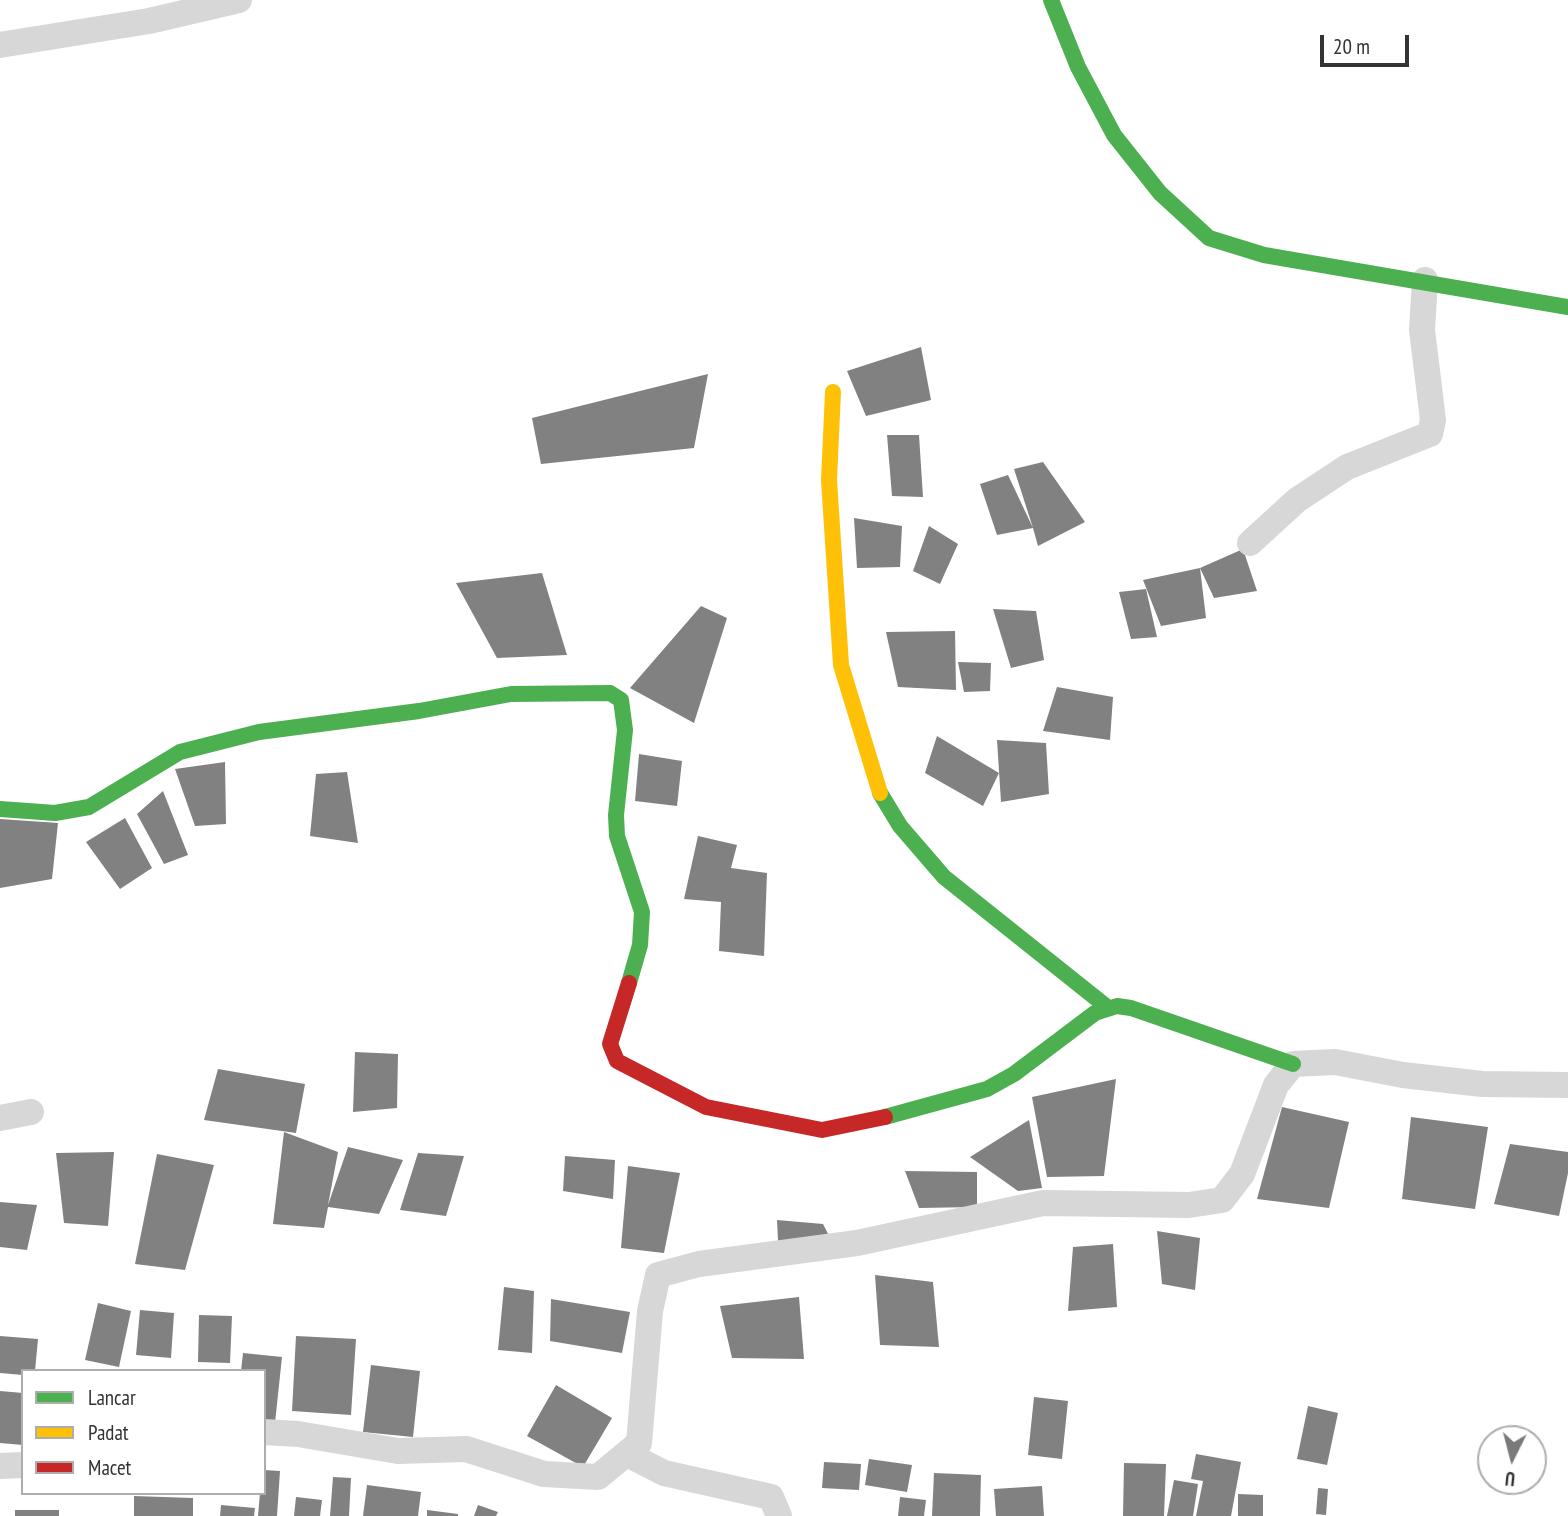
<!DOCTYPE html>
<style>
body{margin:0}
#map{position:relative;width:1568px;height:1516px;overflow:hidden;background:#fff;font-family:"PT Sans Narrow",sans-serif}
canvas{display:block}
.legend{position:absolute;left:21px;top:1369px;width:245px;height:126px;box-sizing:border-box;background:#fff;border:2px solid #adadad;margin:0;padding:9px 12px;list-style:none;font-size:21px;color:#333}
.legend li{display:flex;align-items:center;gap:14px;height:35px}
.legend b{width:35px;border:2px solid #adadad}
.north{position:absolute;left:1477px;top:1425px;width:70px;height:70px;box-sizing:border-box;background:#fff;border:2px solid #adadad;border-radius:50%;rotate:186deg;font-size:19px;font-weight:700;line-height:28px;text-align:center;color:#333}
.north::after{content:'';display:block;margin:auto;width:24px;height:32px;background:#7a7a7a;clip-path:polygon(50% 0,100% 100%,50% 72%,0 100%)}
.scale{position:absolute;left:1320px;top:35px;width:89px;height:32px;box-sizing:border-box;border:4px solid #333;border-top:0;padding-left:9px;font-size:21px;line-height:24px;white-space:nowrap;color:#333;-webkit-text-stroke:5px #fff;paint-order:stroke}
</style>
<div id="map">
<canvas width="1568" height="1516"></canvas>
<ul class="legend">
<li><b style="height:9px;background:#4caf50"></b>Lancar</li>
<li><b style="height:9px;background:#ffc107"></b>Padat</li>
<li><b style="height:9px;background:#c62828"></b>Macet</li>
</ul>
<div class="north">U</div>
<div class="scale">20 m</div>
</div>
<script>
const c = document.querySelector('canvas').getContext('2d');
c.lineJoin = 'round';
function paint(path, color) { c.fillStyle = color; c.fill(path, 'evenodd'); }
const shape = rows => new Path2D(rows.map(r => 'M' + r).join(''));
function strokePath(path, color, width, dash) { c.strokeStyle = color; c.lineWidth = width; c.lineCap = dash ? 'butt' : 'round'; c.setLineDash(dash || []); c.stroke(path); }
const building = shape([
 [921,347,931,400,866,416,847,371],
 [708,374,694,448,541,464,532,418],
 [887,435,919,435,923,497,892,496],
 [1043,462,1085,522,1038,546,1033,528,997,535,980,484,1008,475,1033,528,1014,469],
 [854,518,902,526,900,567,857,568],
 [929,526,958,544,940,584,913,571],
 [1243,549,1257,591,1214,598,1200,568],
 [1200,568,1206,618,1161,626,1143,580],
 [542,573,567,655,497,658,456,583],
 [1146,589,1157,637,1131,639,1119,592],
 [701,606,727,618,694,723,630,688],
 [993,609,1036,611,1044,660,1011,668],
 [955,631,956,690,898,687,886,632],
 [958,662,991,663,990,691,964,692],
 [1057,687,1113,697,1110,740,1043,731],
 [937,736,999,773,983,806,925,773],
 [997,740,1046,743,1049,794,1001,802],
 [639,754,682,761,677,806,635,801],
 [225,762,226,824,195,826,175,769],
 [347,772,358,843,310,836,316,774],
 [163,791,188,855,164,864,137,814],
 [125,818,152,868,120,889,86,842],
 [0,819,58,823,52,879,0,888],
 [698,836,737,845,731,868,767,873,764,956,719,951,721,902,684,899],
 [355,1052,398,1054,397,1108,353,1112],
 [218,1069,305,1084,296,1133,204,1120],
 [1116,1079,1104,1176,1047,1177,1032,1097],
 [1282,1107,1349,1122,1329,1208,1257,1199],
 [1411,1117,1488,1127,1475,1209,1402,1199],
 [1029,1120,1042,1188,1018,1191,970,1157],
 [284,1132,338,1152,328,1205,348,1147,403,1160,379,1214,328,1207,324,1228,273,1224],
 [1510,1144,1568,1152,1568,1173,1559,1216,1494,1204],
 [114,1152,108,1226,64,1223,56,1153],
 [418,1153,464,1156,446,1216,400,1210],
 [157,1154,214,1165,185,1270,135,1264],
 [565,1156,615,1160,613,1199,563,1191],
 [628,1166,680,1173,664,1253,621,1248],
 [905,1171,977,1172,977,1207,919,1208],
 [0,1202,37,1205,27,1250,0,1247],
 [777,1220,823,1224,840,1257,779,1261],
 [1157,1231,1200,1238,1195,1290,1162,1284],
 [1113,1244,1117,1307,1068,1311,1073,1247],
 [875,1275,933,1282,939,1347,880,1345],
 [504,1287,534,1291,532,1353,498,1350],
 [799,1297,804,1359,732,1358,720,1306],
 [551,1299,630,1312,622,1353,550,1341],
 [98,1303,131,1311,119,1367,85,1360],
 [140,1310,174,1313,171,1358,136,1355],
 [199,1315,232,1316,230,1363,198,1362],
 [0,1336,38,1339,35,1371,23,1371,23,1375,0,1373],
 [296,1336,356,1339,351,1415,292,1411],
 [243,1353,282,1357,275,1423,264,1422,264,1371,241,1371],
 [371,1365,420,1371,413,1437,363,1432],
 [556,1385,612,1418,583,1467,527,1436],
 [0,1391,23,1393,23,1445,0,1443],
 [1034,1397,1068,1401,1062,1459,1028,1455],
 [1308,1406,1338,1413,1327,1465,1297,1459],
 [1196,1454,1241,1462,1231,1516,1196,1516,1203,1481,1191,1479],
 [869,1459,912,1465,907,1492,865,1485],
 [824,1462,861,1464,859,1490,822,1488],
 [1124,1463,1166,1464,1164,1516,1123,1516],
 [264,1470,280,1471,277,1516,258,1516,260,1493,264,1493],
 [934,1473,981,1475,980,1516,932,1516],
 [333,1477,351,1478,349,1516,330,1516],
 [1174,1480,1198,1484,1193,1516,1167,1516],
 [367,1485,421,1492,418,1516,363,1516],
 [1042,1486,1044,1516,996,1516,994,1489],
 [1318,1488,1328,1489,1326,1515,1316,1514],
 [1238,1494,1263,1495,1263,1516,1238,1516],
 [134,1496,193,1498,193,1516,134,1516],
 [296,1497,322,1500,320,1516,294,1516],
 [900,1497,926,1500,924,1516,898,1516],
 [221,1505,255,1508,254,1516,220,1516],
 [478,1505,498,1512,496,1516,474,1516],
 [15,1510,59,1510,59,1516,15,1516],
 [427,1510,458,1514,458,1516,427,1516]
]);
const street = shape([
 [0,45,149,21,239,0],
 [1250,543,1297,500,1347,467,1430,434,1433,420,1422,330,1425,280],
 [0,1118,31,1112],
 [264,1432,298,1434,398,1451,466,1449,544,1474,598,1477,639,1443,650,1311,658,1275,699,1264,857,1243,1043,1203,1189,1205,1222,1200,1242,1174,1276,1085,1293,1064,1335,1062,1403,1075,1482,1084,1568,1085],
 [627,1454,664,1473,771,1497,779,1516],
 [0,1466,23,1465]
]);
const fast = shape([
 [1051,0,1078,67,1114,135,1160,193,1209,238,1264,255,1568,307],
 [880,793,900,826,944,877,1107,1007],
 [0,809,55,813,89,807,180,752,259,732,419,711,511,694,610,693,621,700,625,730,616,815,617,836,642,912,640,945,629,983],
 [885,1117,987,1089,1014,1074,1095,1013,1117,1006,1131,1008,1293,1064]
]);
const slow = shape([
 [833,392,829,480,841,665,880,793]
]);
const jam = shape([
 [629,983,610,1044,617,1061,706,1107,822,1130,885,1117]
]);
paint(building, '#818181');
strokePath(street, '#d7d7d7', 26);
strokePath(fast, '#4caf50', 16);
strokePath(slow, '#ffc107', 16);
strokePath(jam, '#c62828', 16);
</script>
